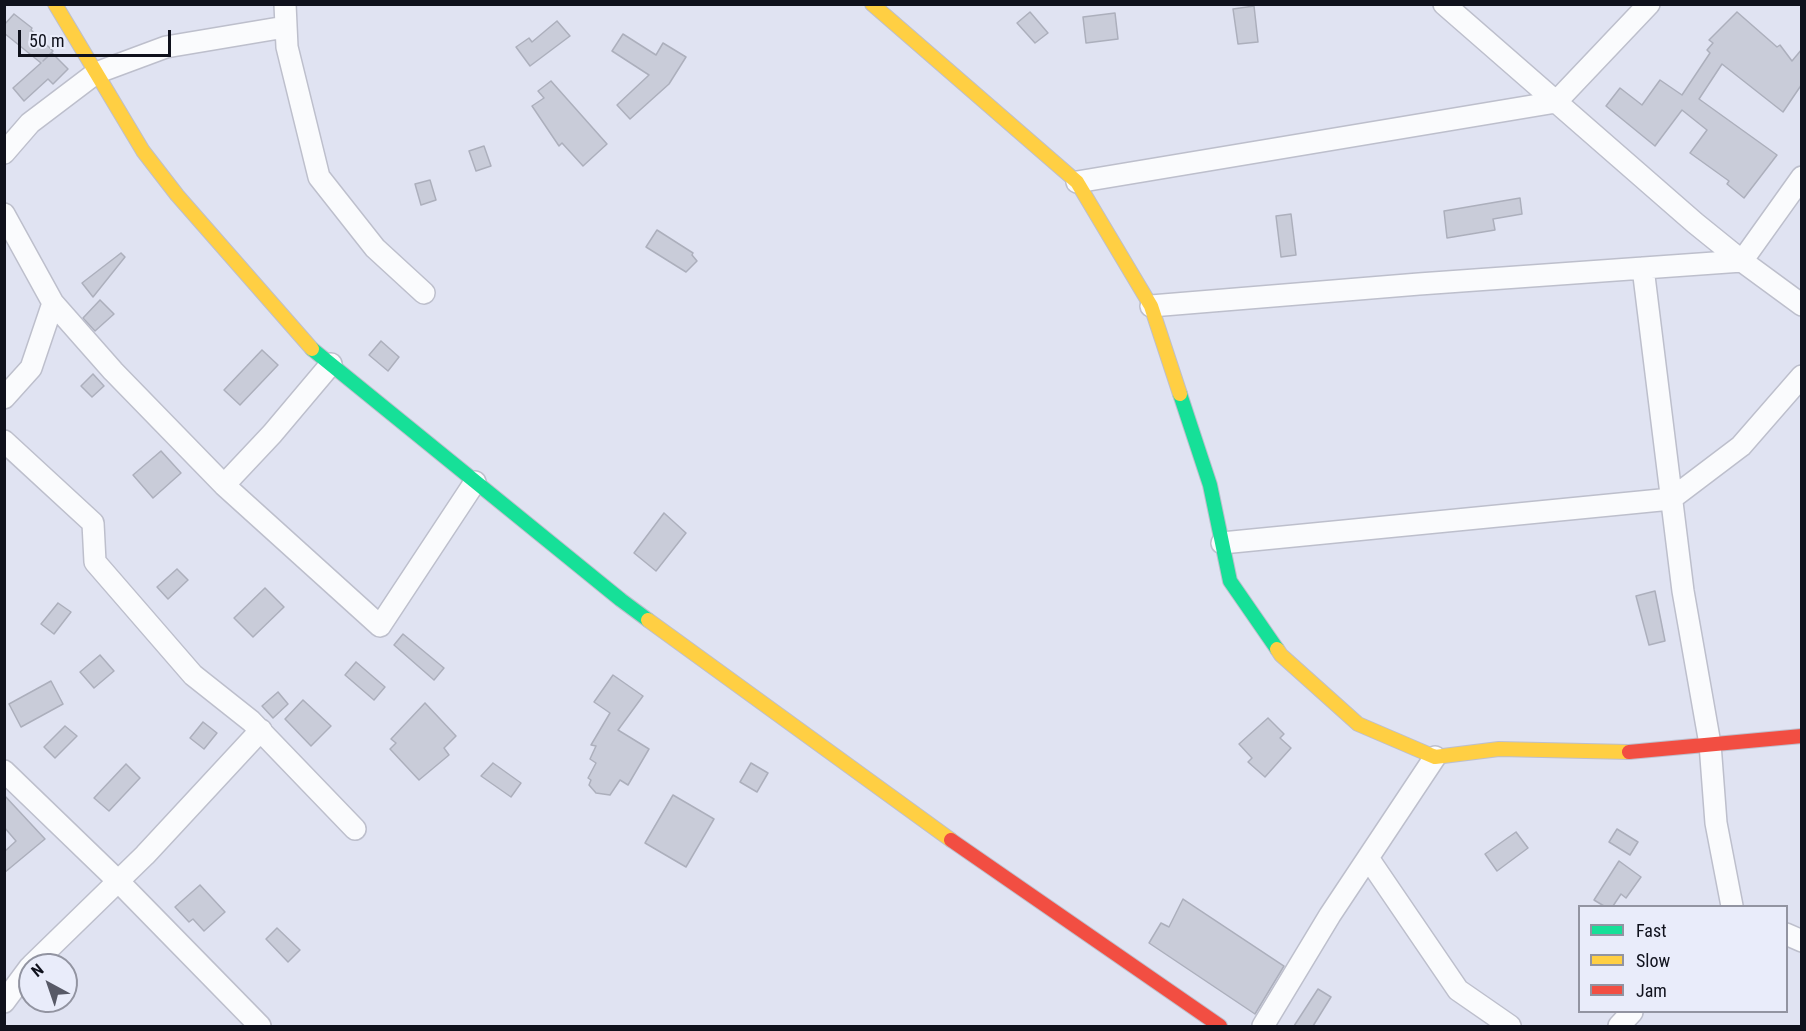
<!DOCTYPE html>
<style>
body{margin:0}
#map{position:relative;width:1806px;height:1031px;overflow:hidden;background:#e0e3f2;font-family:"Roboto Condensed",sans-serif}
canvas{display:block}
.frame{position:absolute;inset:0;border:6px solid #0f111c;pointer-events:none}
.legend{position:absolute;left:1578px;top:905px;width:210px;height:108px;box-sizing:border-box;background:#e9ecfa;border:2px solid #9294a1;margin:0;padding:8px 10px;list-style:none;font-size:18px;color:#0f111c}
.legend li{display:flex;align-items:center;gap:12px;height:30px}
.legend b{width:30px;border:2px solid #9294a1}
.north{position:absolute;left:18px;top:953px;width:60px;height:60px;box-sizing:border-box;background:#e9ecfa;border:2px solid #9294a1;border-radius:50%;rotate:320deg;font-size:16px;font-weight:700;line-height:24px;text-align:center;color:#0f111c}
.north::after{content:'';display:block;margin:auto;width:21px;height:27px;background:#585a67;clip-path:polygon(50% 0,100% 100%,50% 72%,0 100%)}
.scale{position:absolute;left:18px;top:30px;width:153px;height:27px;box-sizing:border-box;border:3px solid #0f111c;border-top:0;padding-left:8px;font-size:18px;line-height:21px;white-space:nowrap;color:#0f111c;-webkit-text-stroke:4px #e9ecfa;paint-order:stroke}
</style>
<div id="map">
<canvas width="1806" height="1031"></canvas>
<div class="frame"></div>
<ul class="legend">
<li><b style="height:8px;background:#16e098"></b>Fast</li>
<li><b style="height:8px;background:#ffcf43"></b>Slow</li>
<li><b style="height:8px;background:#f24e42"></b>Jam</li>
</ul>
<div class="north">N</div>
<div class="scale">50 m</div>
</div>
<script>
const c = document.querySelector('canvas').getContext('2d');
c.lineJoin = 'round';
function paint(path, color) { c.fillStyle = color; c.fill(path, 'evenodd'); }
const shape = rows => new Path2D(rows.map(r => 'M' + r).join(''));
function strokePath(path, color, width, dash) { c.strokeStyle = color; c.lineWidth = width; c.lineCap = dash ? 'butt' : 'round'; c.setLineDash(dash || []); c.stroke(path); }
const building = shape([
 [1254,6,1258,42,1238,44,1233,9,1254,6],
 [1030,12,1048,33,1035,43,1017,23,1030,12],
 [1737,12,1777,47,1780,45,1792,61,1802,49,1802,84,1783,112,1722,64,1699,99,1777,155,1744,198,1727,184,1729,181,1690,153,1707,130,1682,110,1655,146,1606,106,1620,88,1642,105,1660,80,1682,95,1710,53,1707,50,1713,43,1709,40,1737,12],
 [1115,13,1118,39,1086,43,1083,17,1115,13],
 [14,14,32,28,31,30,53,51,43,61,52,53,68,69,53,84,48,79,24,101,13,88,41,63,4,33,4,25,14,14],
 [557,21,570,36,530,66,516,47,529,38,532,42,557,21],
 [623,34,656,55,663,43,686,57,669,84,630,119,617,105,649,75,612,51,623,34],
 [551,81,607,144,583,166,562,143,559,146,532,106,544,98,538,91,551,81],
 [484,146,491,166,476,171,469,151,484,146],
 [430,180,436,200,421,205,415,184,430,180],
 [1520,198,1522,214,1493,219,1495,230,1447,238,1444,211,1520,198],
 [1291,214,1296,255,1281,257,1276,216,1291,214],
 [657,230,693,253,692,255,697,261,686,272,646,247,657,230],
 [121,253,125,257,93,297,82,283,121,253],
 [100,300,114,314,95,331,83,318,100,300],
 [381,341,399,357,388,371,369,355,381,341],
 [262,350,278,365,240,405,224,390,262,350],
 [93,374,104,386,92,397,81,386,93,374],
 [161,451,181,473,153,498,133,475,161,451],
 [664,513,686,533,656,571,634,553,664,513],
 [177,569,188,580,168,599,157,587,177,569],
 [265,588,284,607,253,637,234,618,265,588],
 [1655,591,1665,641,1649,645,1636,596,1655,591],
 [58,603,71,612,54,634,41,624,58,603],
 [403,634,444,668,434,680,394,645,403,634],
 [100,655,114,671,94,688,80,672,100,655],
 [356,662,385,687,374,700,345,675,356,662],
 [613,675,643,696,618,730,649,749,628,785,620,780,610,795,596,793,589,785,591,780,588,778,596,763,590,759,596,746,591,745,610,713,594,702,613,675],
 [51,681,63,704,21,727,9,704,51,681],
 [278,692,288,704,273,718,262,706,278,692],
 [303,700,331,726,311,746,285,719,303,700],
 [425,703,456,736,444,748,449,755,419,780,390,749,396,743,391,739,425,703],
 [1268,718,1284,734,1280,738,1291,748,1265,777,1248,762,1252,758,1239,744,1268,718],
 [203,722,217,733,204,749,190,738,203,722],
 [65,726,77,736,55,758,44,747,65,726],
 [493,763,521,783,511,797,481,776,493,763],
 [751,763,768,773,757,792,740,782,751,763],
 [126,764,140,778,109,811,94,798,126,764],
 [4,795,45,839,4,873,4,852,16,841,4,827,4,795],
 [673,795,714,819,686,867,645,843,673,795],
 [1617,829,1638,842,1630,855,1609,842,1617,829],
 [1516,832,1528,848,1497,871,1485,854,1516,832],
 [1619,861,1641,877,1626,898,1621,894,1613,906,1604,906,1594,900,1619,861],
 [200,885,225,912,204,931,193,919,189,922,175,907,200,885],
 [1183,899,1284,966,1255,1014,1149,943,1161,923,1169,927,1183,899],
 [277,928,300,950,288,962,266,939,277,928],
 [1318,989,1331,997,1313,1026,1294,1026,1318,989]
]);
const street = shape([
 [285,4,287,47,319,177,375,248,424,293],
 [1444,4,1695,223,1742,261,1802,305],
 [4,153,30,123,96,73,166,47,285,27],
 [1077,182,1556,102,1649,4],
 [4,214,53,303,113,371,224,485,380,626,475,482],
 [1643,268,1683,591,1710,744,1716,823,1732,906],
 [1151,306,1419,284,1742,261,1802,177],
 [4,398,31,368,53,303],
 [4,441,93,523,95,562,193,675,251,721,355,829],
 [224,485,272,434,331,364],
 [1222,543,1671,499,1741,446,1802,376],
 [4,771,118,881,260,1026],
 [1368,858,1458,990,1510,1026],
 [1786,934,1802,941],
 [32,965,145,855,261,730],
 [4,1002,30,967],
 [1263,1026,1330,915,1435,757],
 [1619,1026,1632,1012]
]);
const fast = shape([
 [312,349,621,600,648,620],
 [1180,394,1210,485,1230,581,1277,649]
]);
const slow = shape([
 [55,4,143,151,177,195,312,349],
 [872,4,1077,182,1151,306,1180,394],
 [648,620,951,840],
 [1277,649,1281,655,1358,724,1435,757,1499,749,1629,752]
]);
const jam = shape([
 [1629,752,1802,736],
 [951,840,1220,1026]
]);
paint(building, '#c9ccd9');
strokePath(building, '#acafbc', 1.5);
strokePath(street, '#bdbfcc', 24);
strokePath(fast, '#bdbfcc', 16);
strokePath(slow, '#bdbfcc', 16);
strokePath(jam, '#bdbfcc', 16);
strokePath(street, '#fafbfd', 21);
strokePath(fast, '#16e098', 14);
strokePath(slow, '#ffcf43', 14);
strokePath(jam, '#f24e42', 14);
</script>
